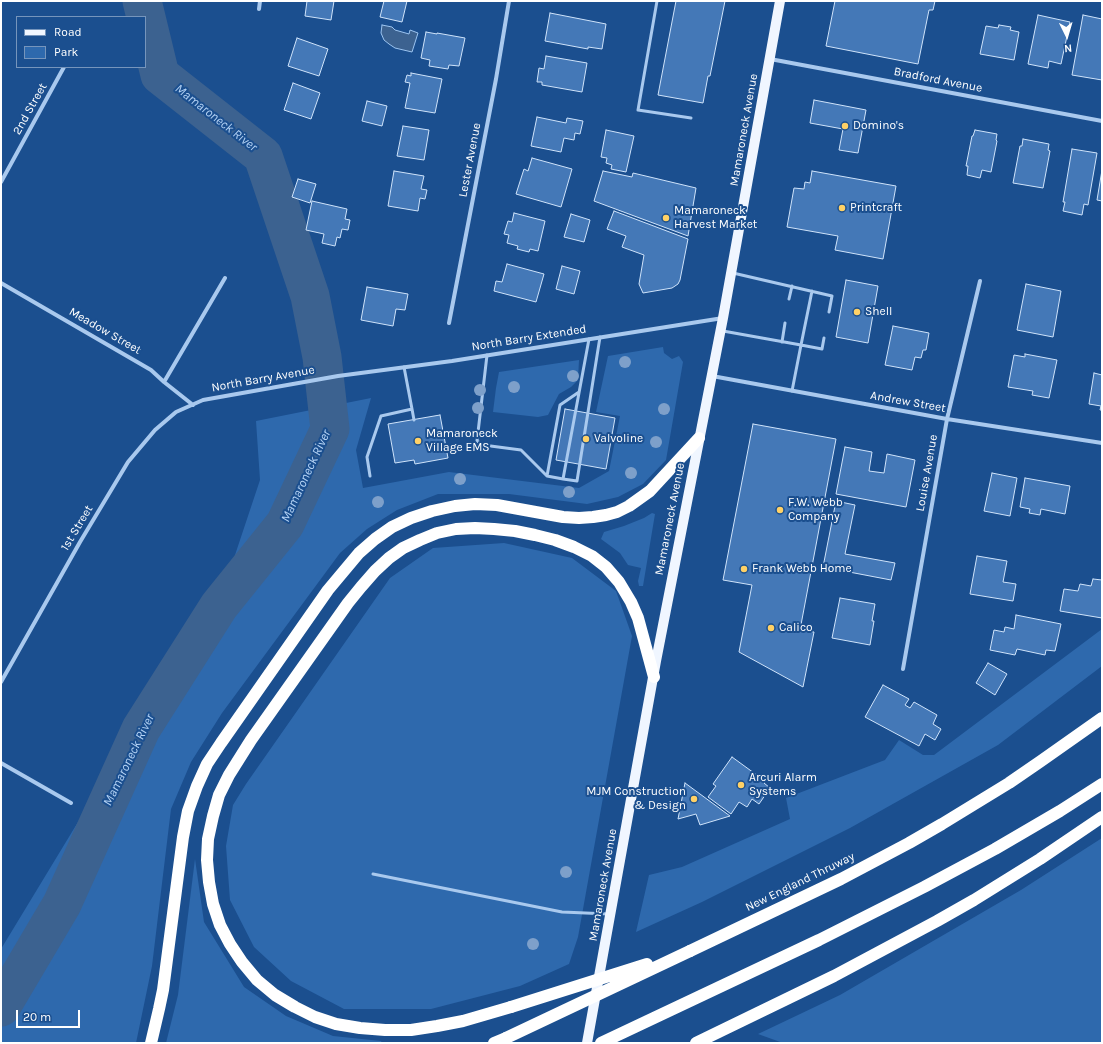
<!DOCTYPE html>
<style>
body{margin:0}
#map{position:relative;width:1103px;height:1044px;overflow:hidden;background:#1b4f8f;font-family:Karla,sans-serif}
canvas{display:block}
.frame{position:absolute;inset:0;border:2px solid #fff;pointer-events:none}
.legend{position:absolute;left:16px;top:16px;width:130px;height:52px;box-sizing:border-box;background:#1b4f8f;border:1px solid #7695bc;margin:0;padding:5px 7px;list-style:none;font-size:12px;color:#fff}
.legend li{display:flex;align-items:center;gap:8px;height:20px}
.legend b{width:20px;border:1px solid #7695bc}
.north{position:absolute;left:1047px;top:16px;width:40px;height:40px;-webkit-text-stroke:3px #1b4f8f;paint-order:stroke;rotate:175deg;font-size:11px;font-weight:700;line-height:16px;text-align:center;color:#fff}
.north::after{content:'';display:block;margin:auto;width:14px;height:18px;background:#fff;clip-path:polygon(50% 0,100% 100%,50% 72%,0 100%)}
.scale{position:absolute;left:16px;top:1010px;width:64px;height:18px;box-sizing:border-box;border:2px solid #fff;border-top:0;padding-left:5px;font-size:12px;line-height:14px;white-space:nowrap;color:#fff;-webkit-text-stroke:3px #1b4f8f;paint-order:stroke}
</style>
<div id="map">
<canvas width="1103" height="1044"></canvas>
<div class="frame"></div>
<ul class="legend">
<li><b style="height:5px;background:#f0f6ff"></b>Road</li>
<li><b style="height:11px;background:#2e69ad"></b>Park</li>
</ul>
<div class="north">N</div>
<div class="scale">20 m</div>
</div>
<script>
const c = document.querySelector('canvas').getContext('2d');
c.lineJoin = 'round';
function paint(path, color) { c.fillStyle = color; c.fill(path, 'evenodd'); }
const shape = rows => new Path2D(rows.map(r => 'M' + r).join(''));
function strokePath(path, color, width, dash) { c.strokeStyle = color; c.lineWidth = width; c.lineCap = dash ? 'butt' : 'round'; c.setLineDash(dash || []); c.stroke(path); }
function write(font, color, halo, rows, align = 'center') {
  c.font = font + ' Karla,sans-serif'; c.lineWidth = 4; c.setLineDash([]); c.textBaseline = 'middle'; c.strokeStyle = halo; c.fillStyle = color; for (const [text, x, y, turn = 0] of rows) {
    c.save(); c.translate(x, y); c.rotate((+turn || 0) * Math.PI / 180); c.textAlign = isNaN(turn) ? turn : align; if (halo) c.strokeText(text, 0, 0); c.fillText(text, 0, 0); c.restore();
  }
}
const green = shape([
 [663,347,664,353,672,359,679,356,683,362,666,460,643,484,618,497,587,504,509,494,438,494,397,510,367,529,340,553,222,713,191,762,171,809,152,966,136,1043,1,1043,1,949,229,573,260,480,256,421,371,398,356,450,363,488,449,472,579,488,609,471,620,416,596,412,608,356],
 [579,360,578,380,571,387,559,394,548,415,538,417,493,412,496,388,499,372],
 [652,513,655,514,643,586,639,586,638,581,641,568,628,565,620,553,601,539,604,532,624,526,644,518],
 [504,543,572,558,616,591,632,636,578,937,569,964,520,986,431,1009,344,1009,291,981,254,947,230,900,226,846,233,805,246,784,390,578,433,548],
 [1102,629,1102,666,998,745,850,828,702,902,636,932,649,875,682,867,790,819,786,798,885,760,899,740,923,755,934,755],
 [1102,838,1102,1043,783,1043,758,1034,840,995,1021,890],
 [195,859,204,922,244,987,286,1016,333,1036,381,1041,382,1043,166,1043,178,995]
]);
const water = shape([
 [382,25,392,27,395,30,409,34,410,30,418,33,412,52,395,48,389,44,384,40,381,33,382,25]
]);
const river = shape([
 [1,1007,62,904,141,729,219,606,285,524,330,429,322,357,310,296,263,156,160,75,142,1]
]);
const building = shape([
 [307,1,334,1,331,20,305,16,307,1],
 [384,1,407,1,402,22,380,17,384,1],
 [676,1,725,1,710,76,708,76,703,103,658,95,676,1],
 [835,1,935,1,933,10,929,10,918,64,826,46,835,1],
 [550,13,606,24,602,49,588,47,588,49,545,41,550,13],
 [1038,15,1070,22,1061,64,1049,61,1048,68,1028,64,1038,15],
 [1083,15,1102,19,1102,80,1072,75,1083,15],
 [999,25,1011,27,1010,30,1019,32,1014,60,980,54,986,26,998,28,999,25],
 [426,32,437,34,437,33,465,38,459,66,449,65,448,69,429,66,430,60,421,58,426,32],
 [297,38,328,49,319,76,288,66,297,38],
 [546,56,587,63,582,92,542,85,542,82,537,82,539,68,544,69,546,56],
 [411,73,442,79,435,113,405,108,410,83,405,82,407,75,411,76,411,73],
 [293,83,320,93,311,119,284,110,293,83],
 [814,100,866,110,858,153,839,150,843,129,810,123,814,100],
 [367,101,387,106,382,126,362,121,367,101],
 [537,117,566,123,567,118,583,121,580,134,575,133,574,140,564,138,561,152,531,146,537,117],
 [403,126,429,130,424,160,397,156,403,126],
 [606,130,634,136,626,172,611,169,612,165,606,163,607,158,601,157,606,130],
 [975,130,997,134,996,140,997,141,991,172,982,170,980,178,967,175,968,166,966,166,972,136,973,136,975,130],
 [1023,139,1049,144,1048,150,1050,151,1043,188,1013,183,1020,146,1022,146,1023,139],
 [1072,149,1097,153,1088,205,1084,204,1082,215,1063,211,1065,202,1063,202,1072,149],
 [532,158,572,169,561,207,516,194,524,169,528,171,532,158],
 [1102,170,1102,201,1097,200,1102,170],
 [394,171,424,176,421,189,427,190,425,199,420,198,418,211,388,206,394,171],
 [603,171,632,177,633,173,696,188,688,236,594,201,603,171],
 [812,171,896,186,883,259,835,250,838,236,787,227,794,188,804,189,805,182,810,183,812,171],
 [298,179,316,184,310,203,292,197,298,179],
 [312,201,347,209,345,219,350,220,348,230,342,229,340,238,337,237,335,246,322,243,324,234,306,230,312,201],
 [614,211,688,239,680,280,678,284,672,288,643,293,639,284,644,255,622,247,626,236,607,229,614,211],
 [514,213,545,221,538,251,530,249,529,252,517,249,518,246,507,243,509,235,504,234,508,221,512,222,514,213],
 [571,214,590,220,584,242,564,237,571,214],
 [507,264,544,274,536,302,494,291,496,281,502,282,507,264],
 [562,266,580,271,574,294,556,289,562,266],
 [846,280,878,286,868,343,836,337,846,280],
 [1026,284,1061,291,1053,337,1017,330,1026,284],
 [367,287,408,294,405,310,396,309,393,326,361,320,367,287],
 [893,326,929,333,926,350,923,350,921,358,915,357,912,370,885,365,893,326],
 [1025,354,1057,360,1049,398,1032,395,1033,391,1008,387,1014,355,1025,357,1025,354],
 [1094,373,1102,375,1102,410,1100,410,1101,406,1089,404,1094,373],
 [565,409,615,418,606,469,556,460,565,409],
 [440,415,448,458,415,464,414,460,395,463,388,424,440,415],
 [753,424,836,439,800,630,814,632,803,687,739,652,752,585,723,580,753,424],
 [845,447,872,452,869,471,884,473,887,454,915,460,906,507,836,494,845,447],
 [992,473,1017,478,1010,516,984,511,992,473],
 [1025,478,1070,486,1065,514,1041,509,1040,515,1029,513,1030,509,1020,507,1025,478],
 [836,501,855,505,845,554,895,563,891,580,823,567,836,501],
 [977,556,1007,561,1003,582,1016,584,1013,601,970,594,977,556],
 [1093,579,1102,580,1102,618,1060,611,1064,589,1078,591,1080,584,1091,586,1093,579],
 [840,598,875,604,872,621,874,621,870,645,832,638,840,598],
 [1016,615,1061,624,1055,651,1046,650,1045,655,1017,649,1015,655,990,650,994,630,1004,632,1005,627,1014,629,1016,615],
 [988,663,1007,674,995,695,976,683,988,663],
 [883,685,909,699,905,705,910,708,914,702,937,715,933,724,941,729,935,740,925,734,919,746,865,717,883,685],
 [732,757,765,781,764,783,770,788,759,804,752,799,747,807,739,802,731,814,708,797,716,786,713,784,732,757],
 [685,783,730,816,700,825,696,814,678,819,685,783]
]);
const lane = shape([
 [657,1,638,110,691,118],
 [733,273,832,296,829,312],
 [789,299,792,286],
 [723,331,801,345,812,291],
 [782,342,785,323],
 [487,355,477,441,483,445,521,450,547,476,563,479,589,339],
 [792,391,801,345,822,349,824,338],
 [412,409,414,420],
 [370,476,367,457,381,416,412,409,404,367],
 [547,476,560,405,579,392],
 [563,479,577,481,600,337],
 [373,874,562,912,609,914]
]);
const street = shape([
 [259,9,260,1],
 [770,59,1102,121],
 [1,182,64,67],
 [1,283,151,370,164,382,193,405],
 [449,323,496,79,509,1],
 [712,376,947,419,1102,443],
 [164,382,225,278],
 [903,669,947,419,980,281],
 [1,682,80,542,128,462,155,430,176,412,203,400,338,376,452,361,723,318],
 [1,763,71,803]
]);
const primary = shape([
 [587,1043,656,661,723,318,780,1]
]);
const highway = shape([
 [690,951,841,879,909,843,942,824,1009,783,1041,761,1102,718],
 [511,1007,463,1021,437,1026,411,1030,385,1030,360,1028,336,1024,315,1017,295,1007,275,995,257,980,242,962,230,944,220,925,213,904,209,882,207,860,208,839,213,816,219,795,229,775,251,740,348,603,361,587,375,571,389,558,403,548,420,540,437,533,456,529,475,528,494,529,515,531,535,535,555,540,574,547,592,556,606,567,619,582,631,602,638,618,654,677],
 [151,1043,159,1009,163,990,183,837,188,811,197,786,207,764,221,743,328,590,359,553,375,539,392,527,411,518,432,511,455,506,475,504,497,505,563,517,579,518,593,517,606,515,617,512,629,506,650,491,699,438],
 [494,1043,506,1038],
 [601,1043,819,940,924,887,995,849,1060,811,1102,784],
 [696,1043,834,976,937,921,974,900,1040,859,1102,817]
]);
const highwayBridge = shape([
 [511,1007,647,964],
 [506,1038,690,951]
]);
const trees = [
 [625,362],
 [573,376],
 [514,387],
 [480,390],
 [478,408],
 [664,409],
 [656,442],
 [631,473],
 [460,479],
 [569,492],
 [378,502],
 [566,872],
 [533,944]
];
const markers = [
 [845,126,4,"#ffd166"],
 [842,208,4,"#ffd166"],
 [666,218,4,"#ffd166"],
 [857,312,4,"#ffd166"],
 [586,439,4,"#ffd166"],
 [418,441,4,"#ffd166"],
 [780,510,4,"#ffd166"],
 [744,569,4,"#ffd166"],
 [771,628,4,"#ffd166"],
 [741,785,4,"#ffd166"],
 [694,799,4,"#ffd166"]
];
const streetNames = [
 ["Bradford Avenue",938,80,11],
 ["2nd Street",30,109,-61],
 ["Mamaroneck Avenue",744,130,-80],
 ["Lester Avenue",470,160,-79],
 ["Meadow Street",105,331,30],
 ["North Barry Extended",529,338,-9],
 ["North Barry Avenue",263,379,-10],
 ["Andrew Street",908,402,10],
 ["Louise Avenue",927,473,-80],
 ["Mamaroneck Avenue",670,519,-79],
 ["1st Street",77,528,-59],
 ["New England Thruway",800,882,-26],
 ["Mamaroneck Avenue",603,885,-80]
];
const poiNames = [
 ["Domino's",853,126],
 ["Printcraft",850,208],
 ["Mamaroneck",674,211],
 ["Harvest Market",674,225],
 ["Shell",865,312],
 ["Mamaroneck",426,434],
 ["Village EMS",426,448],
 ["Valvoline",594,439],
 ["F.W. Webb",788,503],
 ["Company",788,517],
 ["Frank Webb Home",752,569],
 ["Calico",779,628],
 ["Arcuri Alarm",749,778],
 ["Systems",749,792],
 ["MJM Construction",686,792,"right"],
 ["& Design",686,806,"right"]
];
const waterNames = [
 ["Mamaroneck River",216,118,38],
 ["Mamaroneck River",306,476,-65],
 ["Mamaroneck River",129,760,-64]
];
paint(green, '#2e69ad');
paint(water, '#3c6290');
strokePath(water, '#9cc4f0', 1);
strokePath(river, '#3c6290', 39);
paint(building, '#4478b7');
strokePath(building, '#cfe3fa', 1);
strokePath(lane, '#a9c9ee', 3);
strokePath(street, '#a9c9ee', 4);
strokePath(primary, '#f0f6ff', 10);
strokePath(highway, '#fff', 12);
strokePath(highwayBridge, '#fff', 12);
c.fillStyle = '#7ea0ca';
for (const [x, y] of trees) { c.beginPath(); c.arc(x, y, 6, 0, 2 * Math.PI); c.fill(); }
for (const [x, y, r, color] of markers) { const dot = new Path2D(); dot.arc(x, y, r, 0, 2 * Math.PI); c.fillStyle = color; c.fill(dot); strokePath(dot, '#1b4f8f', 1.5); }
write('12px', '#fff', '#1b4f8f', streetNames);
write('12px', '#fff', '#1b4f8f', poiNames, 'left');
write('italic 13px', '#b5d3f5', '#1b4f8f', waterNames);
</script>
